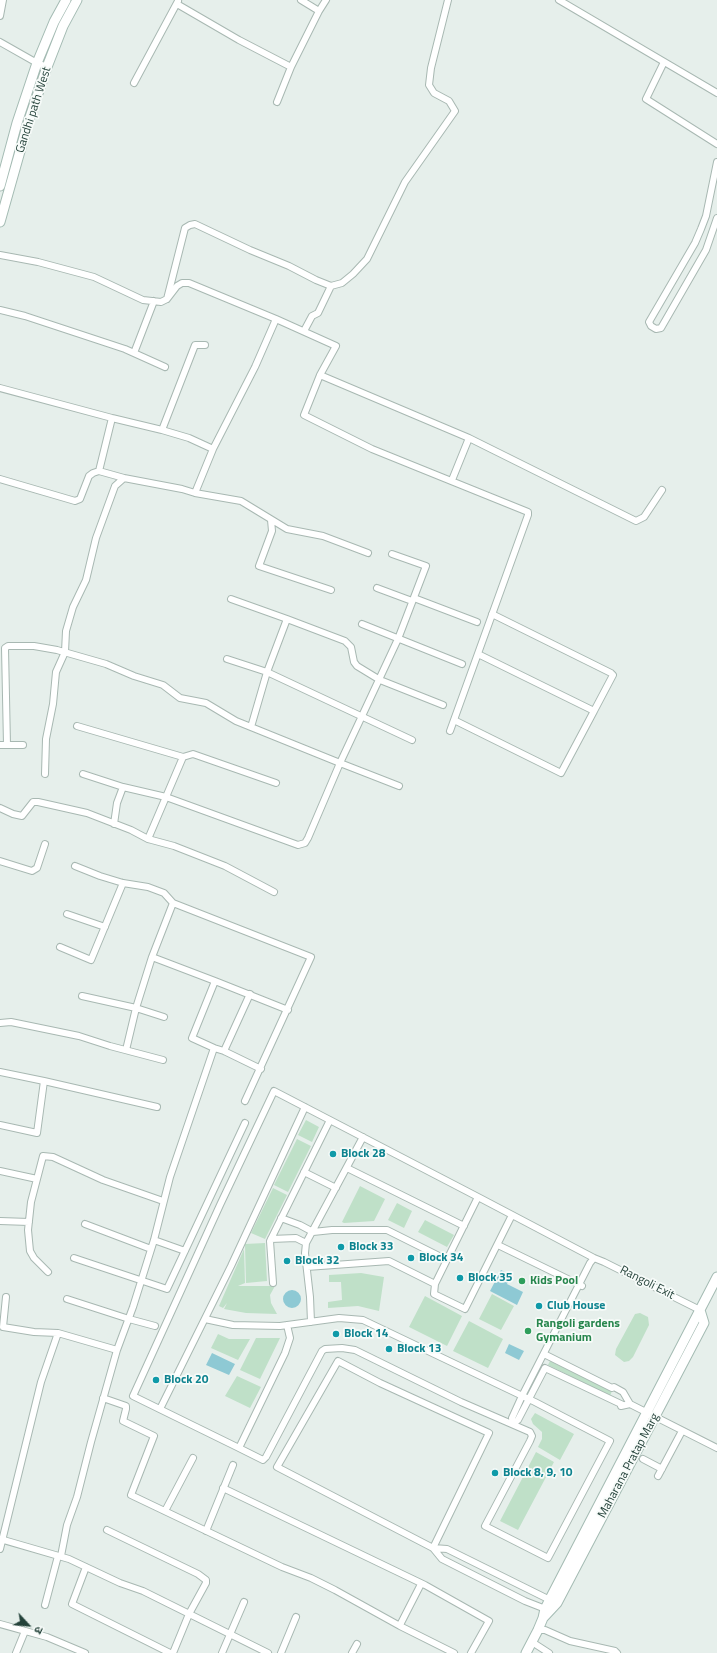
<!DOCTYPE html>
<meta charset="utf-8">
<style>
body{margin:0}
#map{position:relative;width:717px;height:1653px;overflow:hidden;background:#e6efeb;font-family:"Titillium Web","Noto Sans Devanagari",sans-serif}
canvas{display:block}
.north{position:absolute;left:8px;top:1605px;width:40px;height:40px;-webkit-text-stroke:3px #f7fbf9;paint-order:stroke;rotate:116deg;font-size:11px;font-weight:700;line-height:16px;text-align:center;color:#24423a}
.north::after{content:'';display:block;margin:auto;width:14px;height:18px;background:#24423a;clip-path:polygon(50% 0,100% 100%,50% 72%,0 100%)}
</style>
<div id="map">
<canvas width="717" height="1653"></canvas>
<div class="north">उ</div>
</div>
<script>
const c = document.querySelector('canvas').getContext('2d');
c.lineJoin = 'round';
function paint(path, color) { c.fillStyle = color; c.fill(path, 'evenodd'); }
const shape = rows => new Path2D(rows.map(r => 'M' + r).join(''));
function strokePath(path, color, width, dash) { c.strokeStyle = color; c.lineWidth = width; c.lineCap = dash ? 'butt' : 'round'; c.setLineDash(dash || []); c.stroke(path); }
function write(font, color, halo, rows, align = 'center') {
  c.font = font + ' "Titillium Web",sans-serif'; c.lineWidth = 3.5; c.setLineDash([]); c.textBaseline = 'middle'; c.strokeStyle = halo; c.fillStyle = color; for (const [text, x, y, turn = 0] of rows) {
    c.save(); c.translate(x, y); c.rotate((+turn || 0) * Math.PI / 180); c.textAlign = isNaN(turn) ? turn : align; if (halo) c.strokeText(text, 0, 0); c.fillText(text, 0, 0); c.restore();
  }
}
const green = shape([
 [306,1120,319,1127,312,1142,298,1135],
 [297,1139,311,1146,288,1192,274,1185],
 [360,1186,385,1199,374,1221,344,1223,342,1222],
 [273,1188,287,1195,265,1239,251,1233],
 [397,1203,412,1211,404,1228,388,1220],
 [425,1220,454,1235,447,1247,418,1232],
 [265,1243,267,1281,246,1283,245,1244],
 [244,1249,245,1283,238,1286,275,1286,270,1295,271,1303,277,1314,246,1313,224,1309,227,1303,223,1308,219,1306],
 [361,1273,384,1277,379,1311,358,1306,328,1308,328,1302,342,1300,341,1282,329,1282,329,1275],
 [492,1294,514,1306,501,1330,479,1319],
 [425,1296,462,1316,447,1346,409,1327],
 [640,1313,648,1317,649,1325,633,1357,629,1361,624,1362,615,1355,616,1349,635,1314],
 [469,1321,503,1339,488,1368,453,1351],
 [218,1334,229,1339,250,1339,238,1360,211,1348],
 [256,1338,280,1338,260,1379,240,1370],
 [550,1361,612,1391,610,1396,548,1365],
 [237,1376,261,1387,250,1408,225,1396],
 [535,1413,574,1434,560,1460,538,1447,542,1439,542,1432,533,1424,531,1419],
 [536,1452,554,1462,518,1530,500,1521]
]);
const water = shape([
 [501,1270,511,1275,507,1284,523,1292,517,1305,490,1291],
 '283 1299a9 9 0 1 1 18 0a9 9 0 1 1-18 0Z',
 [509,1344,524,1351,519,1360,505,1353],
 [212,1353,235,1364,229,1375,206,1365]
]);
const street = shape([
 [301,0,319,11],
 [559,0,717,93],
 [177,4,239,40,291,67],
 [0,16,3,0],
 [0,42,37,63,47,67],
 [664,62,646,99,717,144],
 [134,83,178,1],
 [277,102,291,67,319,11,326,0],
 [717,162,706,216,701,229,695,243,649,322,651,326,656,329,661,328,706,250,717,218],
 [0,255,38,262,94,277,143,300,161,302,167,299,177,286,182,283,189,283,276,319],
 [167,299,185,228,190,225,195,224,250,250,289,266,316,280,331,286,342,283,353,274,367,259,405,182,455,111,449,101,434,93,429,85,431,68,448,0],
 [0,310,25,316,125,349,165,367],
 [304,331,312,316,318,313,331,286],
 [205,345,195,345,162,430,189,438,213,449],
 [134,353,154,301],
 [320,375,469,438,636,521,644,517,662,490],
 [0,388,112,418,162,430],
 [99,471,112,418],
 [0,479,75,501,80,499,89,476,93,473,99,471,124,478],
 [452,480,469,438],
 [195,493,241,501,287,529,323,536,368,553],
 [271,520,272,531,259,566,331,590],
 [377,588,412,601],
 [414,598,477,622],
 [231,599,287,619,267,672,251,727],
 [492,614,611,673,613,675,594,711],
 [287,619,345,641,351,647,354,662,357,666,380,680,443,705],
 [362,624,462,664],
 [227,659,267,672,412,740],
 [454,720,561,773,594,711,478,654],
 [77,726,183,757],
 [0,745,7,745,5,648,8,646,34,646,57,650,106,664,134,676,163,685,180,698,206,703,236,721,340,763,398,639,426,566,392,554],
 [7,745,23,745],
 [45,774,46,739,53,704,56,672,65,652,66,631,73,607,86,580,96,538,115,486,124,478,182,489,195,493,213,449,255,367,276,319,336,346,320,375,304,415,372,449,528,512,528,515,450,731],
 [83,774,123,787,166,797,298,845,305,843,308,838,340,763,399,786],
 [0,808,13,814,22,816,33,802,38,802,87,813,131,830,148,839,174,846,225,866,274,892],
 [114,824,117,803,123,787],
 [148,839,183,757,193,754,276,783],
 [0,861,32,871,37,868,45,844],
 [173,903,311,957,245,1101],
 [67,914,105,927],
 [60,947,91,960,123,883],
 [215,981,288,1010],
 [82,996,136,1008,164,1017],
 [0,1023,11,1022,79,1036,110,1046,163,1060],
 [214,1048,224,1051,261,1069],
 [126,1050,136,1008,152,957],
 [224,1051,250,994],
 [0,1072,44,1081,157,1107],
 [0,1125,37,1133,44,1081],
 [347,1168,464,1226],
 [0,1171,37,1179],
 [304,1172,336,1188],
 [478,1197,435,1284,434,1294,465,1309,512,1215],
 [281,1218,300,1225,313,1232,332,1230,387,1230,447,1260],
 [0,1221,29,1222],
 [85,1224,151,1249],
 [271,1239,296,1238,306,1243],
 [154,1240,185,1251],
 [498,1245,582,1286],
 [74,1258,167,1289,245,1123],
 [594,1258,590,1263,522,1396,512,1418,513,1424,518,1420,545,1368,623,1405],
 [307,1267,389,1261,435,1284],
 [48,1272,34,1258,30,1251,28,1230,31,1202,43,1156,53,1157,103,1180,163,1201],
 [273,1283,270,1241,330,1120],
 [6,1297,3,1327,34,1332,58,1333,117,1350],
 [67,1299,129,1319,155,1326],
 [205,1319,233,1325,280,1326,339,1318,363,1320,535,1402,610,1441,548,1558,485,1526,530,1441,532,1436,530,1432,461,1402,355,1350,342,1348,325,1349,322,1351,266,1457,263,1460,239,1448],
 [311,1322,310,1297,305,1253,306,1243,363,1137],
 [287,1325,290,1338,285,1353,239,1448,133,1396,220,1205,274,1091,478,1197,594,1258,604,1262,700,1310],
 [544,1354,612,1388,614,1387,623,1392,630,1404],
 [103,1398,126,1406,126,1409,123,1421,154,1436,131,1495,282,1567,311,1578,335,1590,400,1626,454,1653],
 [621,1406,630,1404,717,1448],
 [160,1409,231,1266,305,1107],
 [643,1459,662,1469],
 [658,1476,682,1431],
 [223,1488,425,1585,489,1621,471,1653],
 [165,1511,193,1458],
 [107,1530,198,1574,206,1580,206,1583,189,1614,173,1653],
 [206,1531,233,1465],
 [0,1539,69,1559,120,1583,143,1591,268,1653],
 [433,1548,489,1433,380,1383,338,1361,277,1467,433,1548,442,1559,525,1601,548,1610],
 [433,1548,447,1549,552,1601],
 [0,1549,41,1382,58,1333],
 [61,1556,67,1525,77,1497,91,1442,117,1350,133,1307,154,1240,170,1177,214,1048,192,1038,215,981,152,957,173,903,164,893,148,887,123,883,100,876,75,866],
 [86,1567,72,1604,170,1653],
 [45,1605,58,1556],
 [0,1624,47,1637,85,1653],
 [400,1625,421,1584],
 [538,1630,545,1630,570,1641,615,1651,617,1653],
 [532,1642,549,1653],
 [16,1653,25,1631],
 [222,1653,244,1602],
 [281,1653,296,1617],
 [352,1653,357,1644]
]);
const secondary = shape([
 [0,186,17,123,37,63,54,22,66,0],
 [0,222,28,123,47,67,63,26,77,0],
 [543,1618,557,1603,704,1323,700,1310],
 [526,1653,538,1630,543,1618,545,1609,551,1597,717,1277]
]);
const markers = [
 [333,1154,4,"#0f9aa8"],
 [341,1247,4,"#0f9aa8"],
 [411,1258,4,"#0f9aa8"],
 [287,1261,4,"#0f9aa8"],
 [460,1278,4,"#0f9aa8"],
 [522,1281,4,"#2e9e5b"],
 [539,1306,4,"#0f9aa8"],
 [528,1331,4,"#2e9e5b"],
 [336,1334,4,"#0f9aa8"],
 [389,1349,4,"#0f9aa8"],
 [156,1380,4,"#0f9aa8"],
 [495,1473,4,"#0f9aa8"]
];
const streetNames = [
 ["Gandhi path West",34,110,-72],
 ["Rangoli Exit",647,1283,27],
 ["Maharana Pratap Marg",629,1466,-62]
];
const cultureNames = [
 ["Block 28",341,1154],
 ["Block 33",349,1247],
 ["Block 34",419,1258],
 ["Block 32",295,1261],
 ["Block 35",468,1278],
 ["Club House",547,1306],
 ["Block 14",344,1334],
 ["Block 13",397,1349],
 ["Block 20",164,1380],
 ["Block 8, 9, 10",503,1473]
];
const leisureNames = [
 ["Kids Pool",530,1281],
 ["Rangoli gardens",536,1324],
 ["Gymanium",536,1338]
];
paint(green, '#bfe0c8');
paint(water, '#8ec9d4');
strokePath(street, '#a8b8b2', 8);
strokePath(secondary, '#a4bbb3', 11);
strokePath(street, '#fff', 6);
strokePath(secondary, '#fff', 9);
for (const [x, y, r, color] of markers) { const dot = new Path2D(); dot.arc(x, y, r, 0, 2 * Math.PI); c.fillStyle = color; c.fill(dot); strokePath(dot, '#f7fbf9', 1.5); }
write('12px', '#24423a', '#f7fbf9', streetNames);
write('bold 12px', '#0d838f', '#f7fbf9', cultureNames, 'left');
write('bold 12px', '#27864d', '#f7fbf9', leisureNames, 'left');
</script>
